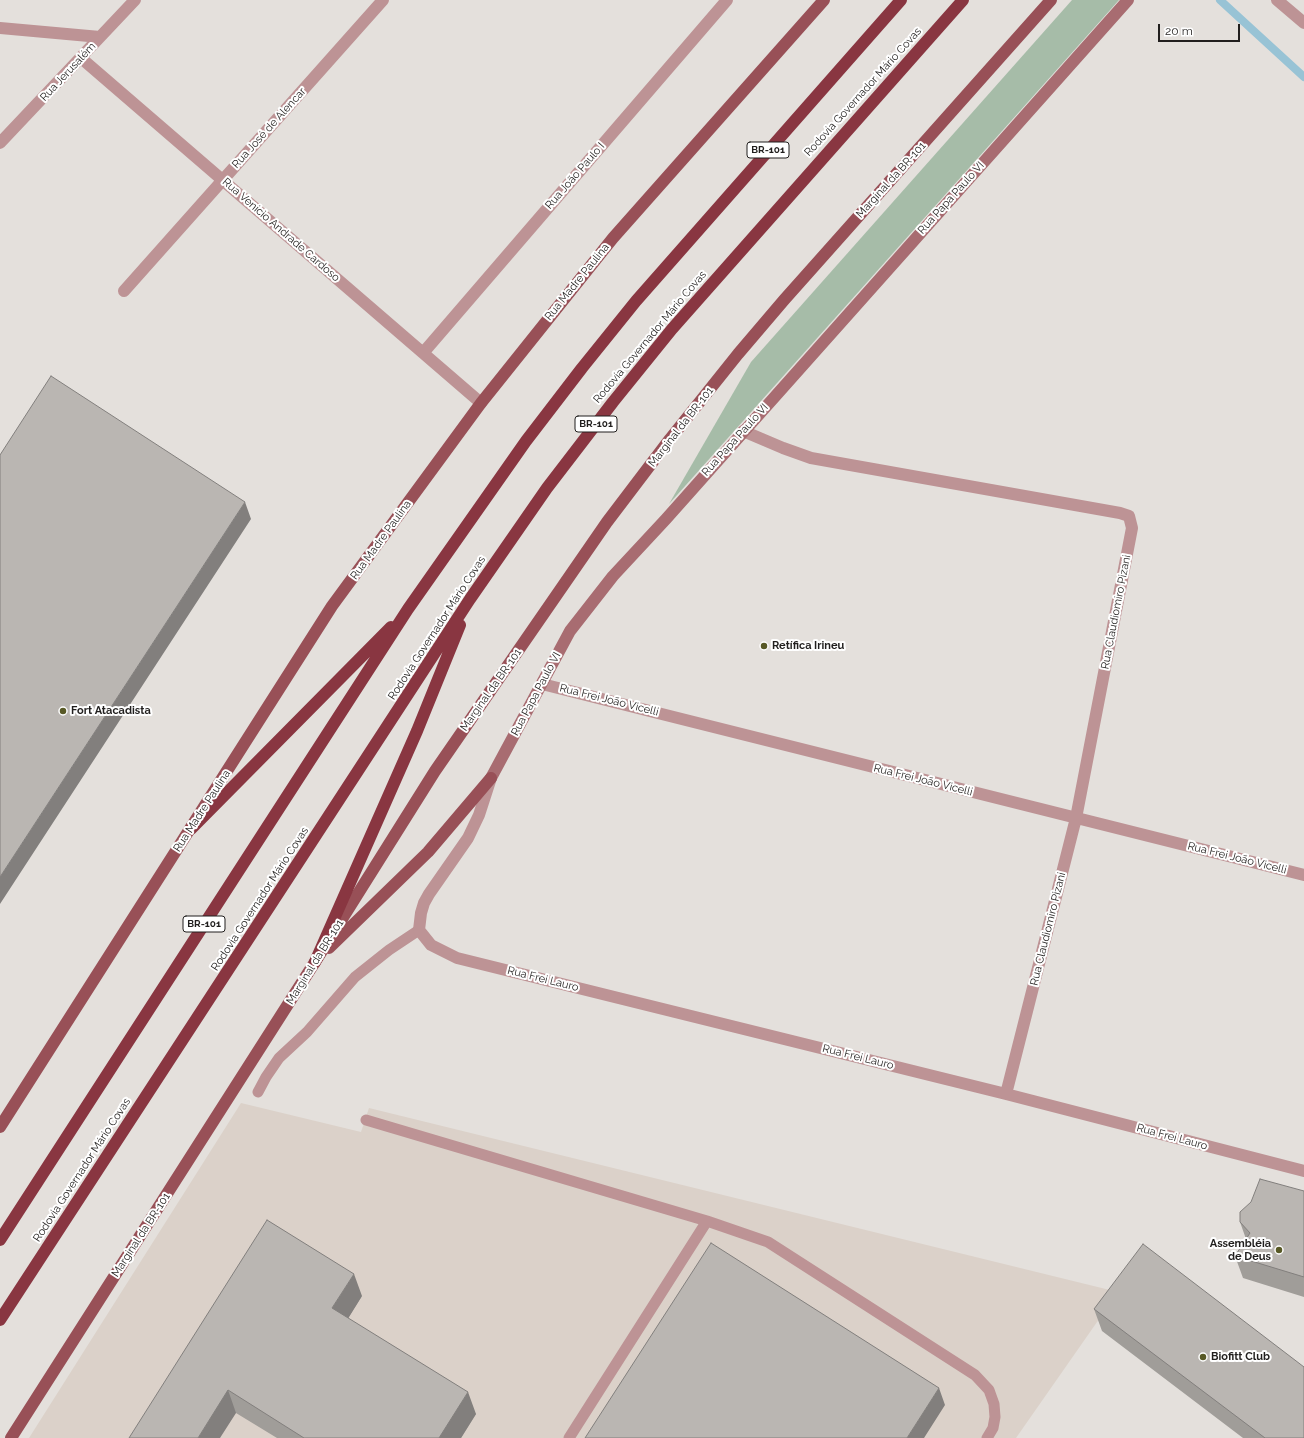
<!DOCTYPE html>
<meta charset="utf-8">
<style>
body{margin:0}
#map{position:relative;width:1304px;height:1438px;overflow:hidden;background:#e4e0dc;font-family:Raleway,sans-serif}
canvas{display:block}
.scale{position:absolute;left:1158px;top:24px;width:82px;height:18px;box-sizing:border-box;border:2px solid #211f1e;border-top:0;padding-left:5px;font-size:12px;line-height:14px;white-space:nowrap;color:#211f1e;-webkit-text-stroke:3px #fff;paint-order:stroke}
</style>
<div id="map">
<canvas width="1304" height="1438"></canvas>
<div class="scale">20 m</div>
</div>
<script>
const c = document.querySelector('canvas').getContext('2d');
c.lineJoin = 'round';
function paint(path, color) { c.fillStyle = color; c.fill(path, 'evenodd'); }
const shape = rows => new Path2D(rows.map(r => 'M' + r).join(''));
function strokePath(path, color, width, dash) { c.strokeStyle = color; c.lineWidth = width; c.lineCap = dash ? 'butt' : 'round'; c.setLineDash(dash || []); c.stroke(path); }
function write(font, color, halo, rows, align = 'center') {
  c.font = font + ' Raleway,sans-serif'; c.lineWidth = 4; c.setLineDash([]); c.textBaseline = 'middle'; c.strokeStyle = halo; c.fillStyle = color; for (const [text, x, y, turn = 0] of rows) {
    c.save(); c.translate(x, y); c.rotate((+turn || 0) * Math.PI / 180); c.textAlign = isNaN(turn) ? turn : align; if (halo) c.strokeText(text, 0, 0); c.fillText(text, 0, 0); c.restore();
  }
}
const built = shape([
 [241,1103,361,1132,369,1108,1118,1292,1016,1438,29,1438]
]);
const green = shape([
 [1072,0,1119,0,669,504,751,362]
]);
const stream = shape([
 [1220,0,1304,77]
]);
const lane = shape([
 [258,1092,266,1077,279,1058,307,1032,355,977,389,950,419,930],
 [366,1120,707,1221,768,1242,975,1375,989,1390,994,1404,995,1417,993,1428,987,1438],
 [569,1438,707,1221]
]);
const street = shape([
 [1277,0,1304,23],
 [0,28,100,37],
 [81,58,481,403],
 [0,143,135,0],
 [124,291,383,0],
 [423,353,727,0],
 [743,431,783,448,811,458,1120,513,1129,516,1132,528,1076,818,1006,1094],
 [542,684,1304,875],
 [491,778,479,815,468,838,429,894,424,903,421,913,419,930,431,945,457,958,1006,1094,1304,1171]
]);
const secondary = shape([
 [491,778,570,631,613,576,666,519,1128,0]
]);
const primary = shape([
 [329,948,428,852,491,778],
 [0,1127,332,606,481,403,613,238,824,0],
 [11,1438,315,962,435,771,607,522,670,439,738,354,784,300,1051,0]
]);
const highway = shape([
 [191,829,391,627],
 [315,962,417,731,460,625],
 [0,1240,408,609,526,441,582,368,636,301,901,0],
 [0,1320,470,599,547,488,613,402,672,329,963,0]
]);
const wall = shape([
 [1304,1191,1304,1297,1243,1278,1235,1256,1246,1239,1240,1222],
 [362,1296,348,1318,476,1414,461,1438,277,1438,236,1413,129,1438],
 [1094,1309,1304,1438,1243,1438,1102,1331]
]);
const shadedWall = shape([
 [245,502,251,519,0,904,0,877],
 [354,1274,362,1296,341,1330,332,1308],
 [939,1388,945,1405,924,1438,907,1438],
 [228,1390,236,1413,220,1438,198,1438],
 [468,1392,476,1414,461,1438,439,1438]
]);
const building = shape([
 [51,376,245,502,0,877,0,455,51,376],
 [1260,1179,1304,1191,1304,1277,1235,1256,1250,1233,1240,1222,1240,1212,1251,1202,1260,1179],
 [267,1220,354,1274,332,1308,468,1392,439,1438,304,1438,228,1390,198,1438,129,1438,267,1220],
 [711,1243,939,1388,907,1438,585,1438,711,1243],
 [1143,1244,1304,1367,1304,1438,1265,1438,1094,1309,1143,1244]
]);
const markers = [
 [764,646,4,"#585926"],
 [63,711,4,"#585926"],
 [1279,1250,4,"#585926"],
 [1203,1357,4,"#585926"]
];
const shields = [
 [768,150,42],
 [596,424,42],
 [204,924,42]
];
const shieldNames = [
 ["BR-101",768,150],
 ["BR-101",596,424],
 ["BR-101",204,924]
];
const streetNames = [
 ["Rua Jerusalém",68,72,-47],
 ["Rodovia Governador Mário Covas",863,92,-48],
 ["Rua José de Alencar",269,128,-48],
 ["Rua João Paulo I",575,176,-49],
 ["Marginal da BR-101",891,180,-48],
 ["Rua Papa Paulo VI",951,198,-48],
 ["Rua Venício Andrade Cardoso",281,230,41],
 ["Rua Madre Paulina",577,282,-51],
 ["Rodovia Governador Mário Covas",650,337,-50],
 ["Marginal da BR-101",681,427,-52],
 ["Rua Papa Paulo VI",735,440,-48],
 ["Rua Madre Paulina",381,540,-54],
 ["Rua Claudiomiro Pizani",1116,612,-79],
 ["Rodovia Governador Mário Covas",437,628,-57],
 ["Marginal da BR-101",491,690,-55],
 ["Rua Papa Paulo VI",536,694,-62],
 ["Rua Frei João Vicelli",609,700,14],
 ["Rua Frei João Vicelli",923,780,14],
 ["Rua Madre Paulina",202,811,-57],
 ["Rua Frei João Vicelli",1237,858,14],
 ["Rodovia Governador Mário Covas",260,899,-57],
 ["Rua Claudiomiro Pizani",1048,929,-76],
 ["Marginal da BR-101",315,962,-58],
 ["Rua Frei Lauro",543,979,14],
 ["Rua Frei Lauro",858,1057,14],
 ["Rua Frei Lauro",1172,1137,15],
 ["Rodovia Governador Mário Covas",82,1170,-57],
 ["Marginal da BR-101",141,1235,-57]
];
const poiNames = [
 ["Retífica Irineu",772,646],
 ["Fort Atacadista",71,711],
 ["Assembléia",1271,1244,"right"],
 ["de Deus",1271,1257,"right"],
 ["Biofitt Club",1211,1357]
];
paint(built, '#dbd1c9');
paint(green, '#a6bca8');
strokePath(stream, '#98c3d5', 8);
strokePath(lane, '#bd9395', 11);
strokePath(street, '#bd9395', 12);
strokePath(secondary, '#a86c71', 12);
strokePath(primary, '#985057', 12);
strokePath(highway, '#893641', 12);
paint(wall, '#a09d99');
paint(shadedWall, '#827f7d');
paint(building, '#bab6b2');
strokePath(building, '#827f7d', 1);
for (const [x, y, r, color] of markers) { const dot = new Path2D(); dot.arc(x, y, r, 0, 2 * Math.PI); c.fillStyle = color; c.fill(dot); strokePath(dot, '#fff', 1.5); }
for (const [x, y, w] of shields) { const box = new Path2D(); box.roundRect(x - w / 2, y - 8, w, 16, 3); c.fillStyle = '#fff'; c.fill(box); strokePath(box, '#211f1e', 1); }
write('bold 10px', '#211f1e', null, shieldNames);
write('11px', '#211f1e', '#fff', streetNames);
write('bold 11px', '#211f1e', '#fff', poiNames, 'left');
</script>
